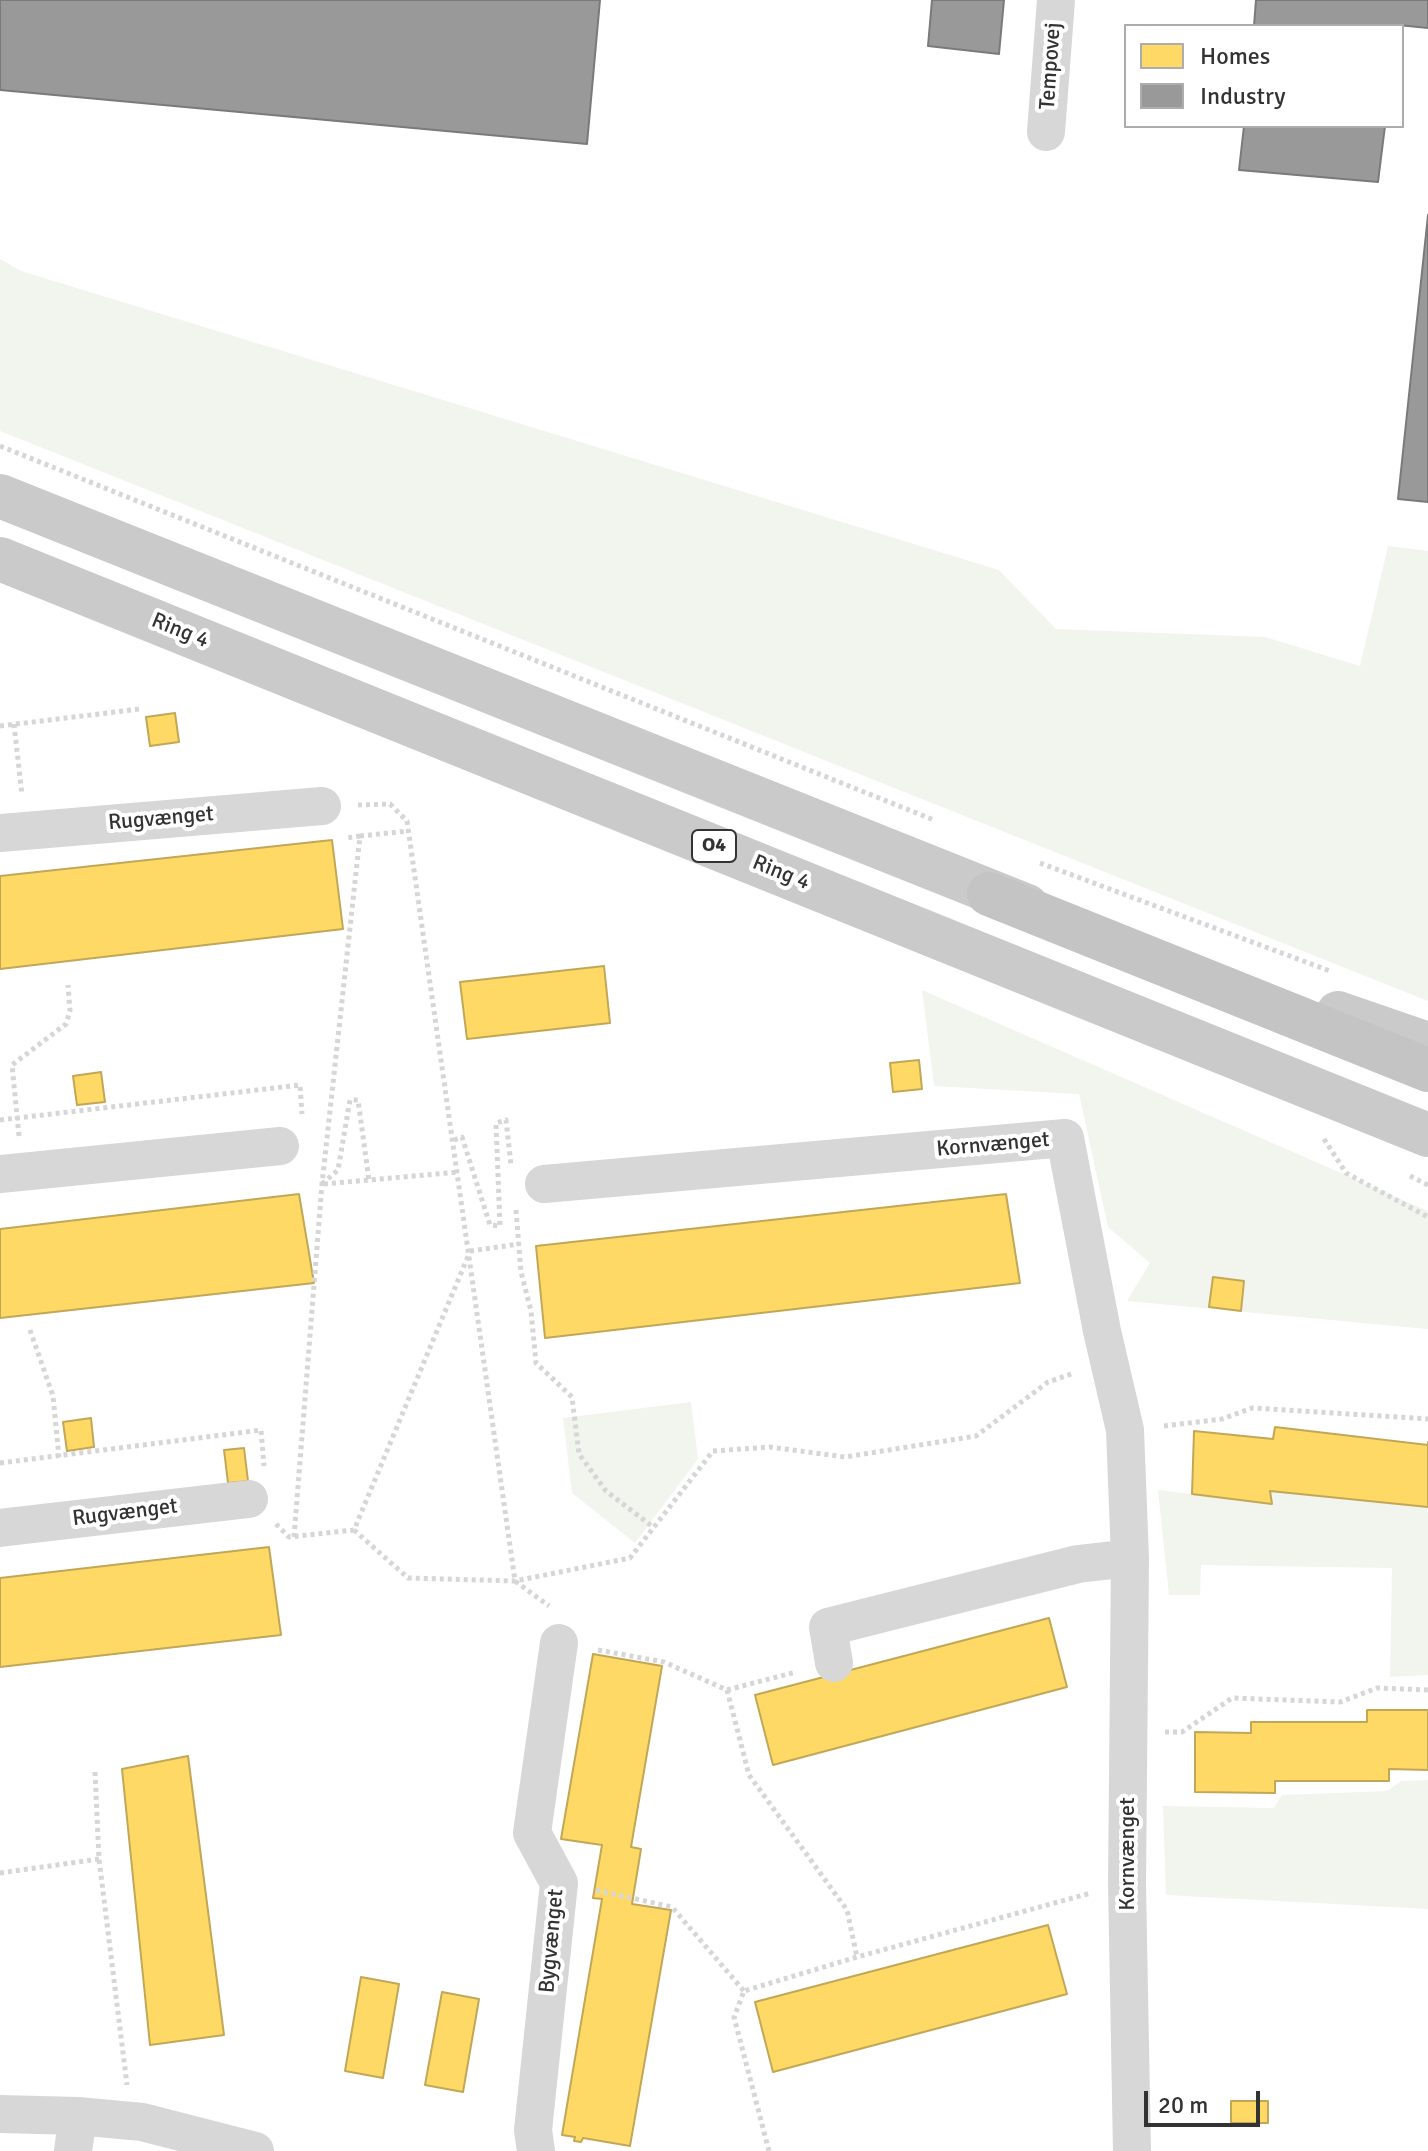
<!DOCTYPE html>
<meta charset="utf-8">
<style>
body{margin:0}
#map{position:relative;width:1428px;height:2151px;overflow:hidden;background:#fff;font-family:Signika,sans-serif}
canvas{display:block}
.legend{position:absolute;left:1124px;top:24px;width:280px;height:104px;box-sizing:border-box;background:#fff;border:2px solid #adadad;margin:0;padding:10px 14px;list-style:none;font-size:24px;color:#333}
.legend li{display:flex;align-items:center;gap:16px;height:40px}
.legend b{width:40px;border:2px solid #adadad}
.scale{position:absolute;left:1144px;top:2091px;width:116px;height:36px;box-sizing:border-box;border:4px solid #333;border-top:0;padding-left:10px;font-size:24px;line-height:28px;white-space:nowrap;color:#333;-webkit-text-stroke:6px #fff;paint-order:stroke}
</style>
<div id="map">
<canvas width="1428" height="2151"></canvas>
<ul class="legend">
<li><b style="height:22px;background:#ffd966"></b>Homes</li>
<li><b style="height:22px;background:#999"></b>Industry</li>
</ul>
<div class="scale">20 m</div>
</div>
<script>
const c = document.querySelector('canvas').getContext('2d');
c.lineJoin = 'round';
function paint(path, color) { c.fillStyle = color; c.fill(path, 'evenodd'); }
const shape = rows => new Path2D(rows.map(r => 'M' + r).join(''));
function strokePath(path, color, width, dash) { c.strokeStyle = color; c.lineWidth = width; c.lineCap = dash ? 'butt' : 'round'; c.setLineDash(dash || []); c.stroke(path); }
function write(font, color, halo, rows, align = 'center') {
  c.font = font + ' Signika,sans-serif'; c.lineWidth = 8; c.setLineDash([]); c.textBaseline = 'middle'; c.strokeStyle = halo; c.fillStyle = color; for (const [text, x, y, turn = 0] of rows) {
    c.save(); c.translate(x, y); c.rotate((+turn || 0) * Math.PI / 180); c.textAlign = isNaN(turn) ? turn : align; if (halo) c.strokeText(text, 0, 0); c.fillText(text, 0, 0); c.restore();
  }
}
const green = shape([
 [0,259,21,271,999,570,1056,629,1265,637,1360,666,1388,546,1428,551,1428,1001,0,431],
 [922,990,1428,1211,1428,1329,1127,1301,1150,1263,1108,1227,1079,1094,934,1086],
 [691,1402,698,1459,635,1543,572,1493,563,1418],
 [1158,1490,1271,1504,1270,1491,1428,1507,1428,1675,1390,1677,1392,1568,1201,1565,1200,1595,1169,1595],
 [1428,1780,1428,1909,1166,1895,1163,1806,1274,1808,1282,1795,1387,1791,1401,1781]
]);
const homes = shape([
 [175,713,179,742,150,746,146,717,175,713],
 [332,840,343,929,0,969,0,876,332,840],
 [604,966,610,1023,467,1039,460,982,604,966],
 [919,1060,922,1089,893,1092,890,1063,919,1060],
 [101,1072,105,1102,77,1105,73,1076,101,1072],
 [299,1194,314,1283,0,1318,0,1229,299,1194],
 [1006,1194,1020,1283,545,1338,536,1246,1006,1194],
 [1213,1277,1244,1281,1241,1311,1209,1307,1213,1277],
 [91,1418,94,1447,67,1451,63,1422,91,1418],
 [1275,1427,1428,1445,1428,1442,1428,1507,1270,1491,1272,1504,1192,1494,1194,1431,1273,1439,1275,1427],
 [244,1448,248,1481,228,1483,224,1450,244,1448],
 [269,1547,281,1635,0,1667,0,1578,269,1547],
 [1049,1618,1067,1687,773,1765,755,1695,1049,1618],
 [593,1654,662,1666,631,1847,641,1849,632,1904,671,1910,630,2146,583,2138,581,2142,574,2141,575,2137,562,2135,602,1899,593,1898,602,1845,561,1839,593,1654],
 [1367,1710,1428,1710,1428,1770,1389,1769,1389,1781,1275,1781,1275,1793,1195,1792,1195,1732,1251,1733,1251,1722,1367,1722,1367,1710],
 [188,1756,224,2035,150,2045,122,1769,188,1756],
 [1048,1925,1067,1994,773,2072,755,2002,1048,1925],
 [361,1977,399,1984,383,2078,345,2071,361,1977],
 [442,1992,479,1999,463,2092,425,2085,442,1992],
 [1231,2101,1268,2101,1268,2123,1231,2123,1231,2101]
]);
const industry = shape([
 [0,0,600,0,587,144,0,90,0,0],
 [932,0,1004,0,999,54,928,46,932,0],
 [1256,0,1428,0,1428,28,1398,25,1254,26,1256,0],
 [1244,126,1385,126,1378,182,1239,170,1244,126],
 [1428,215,1428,502,1398,499,1428,215]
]);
const path = shape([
 [0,446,934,820],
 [14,724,22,795],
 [0,726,140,709],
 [358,805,390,804,407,821,515,1581,549,1606],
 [360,836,408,831],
 [1040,863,1330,971],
 [0,1120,300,1085,302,1114],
 [19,1136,12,1065,66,1024,70,1011,68,985],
 [1324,1139,1346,1173,1428,1217],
 [454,1140,462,1137,490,1225,500,1226,496,1123,506,1120,511,1165],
 [1410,1176,1428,1185],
 [322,1184,338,1170,350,1100,358,1100,369,1180],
 [324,1184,459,1172],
 [516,1210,521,1272,531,1311,536,1363,572,1397,579,1454,606,1491,653,1527],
 [470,1251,519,1244],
 [30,1330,53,1396,59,1457],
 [1164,1426,1222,1419,1252,1408,1428,1419],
 [0,1463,261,1430,264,1466],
 [276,1524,289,1537,354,1530,469,1254],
 [354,1530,408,1578,515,1581,630,1558,713,1451,770,1447,845,1457,976,1436,1048,1382,1074,1373],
 [294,1537,322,1184,360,836,346,838],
 [598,1650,664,1662,727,1690,749,1775,847,1910,857,1957],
 [727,1690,796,1672],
 [1165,1732,1182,1732,1232,1698,1340,1702,1377,1688,1428,1690],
 [95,1772,99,1859,127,2085],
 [0,1873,99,1859],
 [596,1890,672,1907,744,1991],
 [769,2151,734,2017,744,1991,857,1957,1091,1893]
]);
const street = shape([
 [1046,132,1056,0],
 [0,833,322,806],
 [0,1174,280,1146],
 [544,1184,1065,1138,1102,1331,1125,1430,1130,1558,1127,1884,1132,2151],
 [0,1528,249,1499],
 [834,1663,828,1627,1078,1564,1130,1558],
 [0,2114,78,2116,142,2122,255,2151],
 [73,2151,78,2116],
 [536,2151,533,2130,559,1883,532,1833,559,1643]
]);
const primary = shape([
 [0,496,1027,906],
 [0,559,1428,1135],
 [1338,1013,1428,1044]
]);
const highway = shape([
 [989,894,1428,1070]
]);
const shields = [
 [714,846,44]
];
const shieldNames = [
 ["O4",714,846]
];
const streetNames = [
 ["Tempovej",1051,66,-86],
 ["Ring 4",180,631,22],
 ["Rugvænget",161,819,-5],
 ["Ring 4",781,873,22],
 ["Kornvænget",993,1145,-5],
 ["Rugvænget",125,1513,-7],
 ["Kornvænget",1128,1854,-90],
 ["Bygvænget",552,1941,-85]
];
paint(green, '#f1f5ed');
paint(homes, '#ffd966');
strokePath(homes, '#c2a757', 2);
paint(industry, '#999');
strokePath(industry, '#7a7a7a', 2);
strokePath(path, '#d6d6d6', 5, [4, 4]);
strokePath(street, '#d7d7d7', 38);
strokePath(primary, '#cacaca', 44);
strokePath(highway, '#c4c4c4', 44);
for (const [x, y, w] of shields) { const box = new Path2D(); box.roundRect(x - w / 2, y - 16, w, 32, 6); c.fillStyle = '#fff'; c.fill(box); strokePath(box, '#333', 2); }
write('bold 20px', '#333', null, shieldNames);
write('22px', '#333', '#fff', streetNames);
</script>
